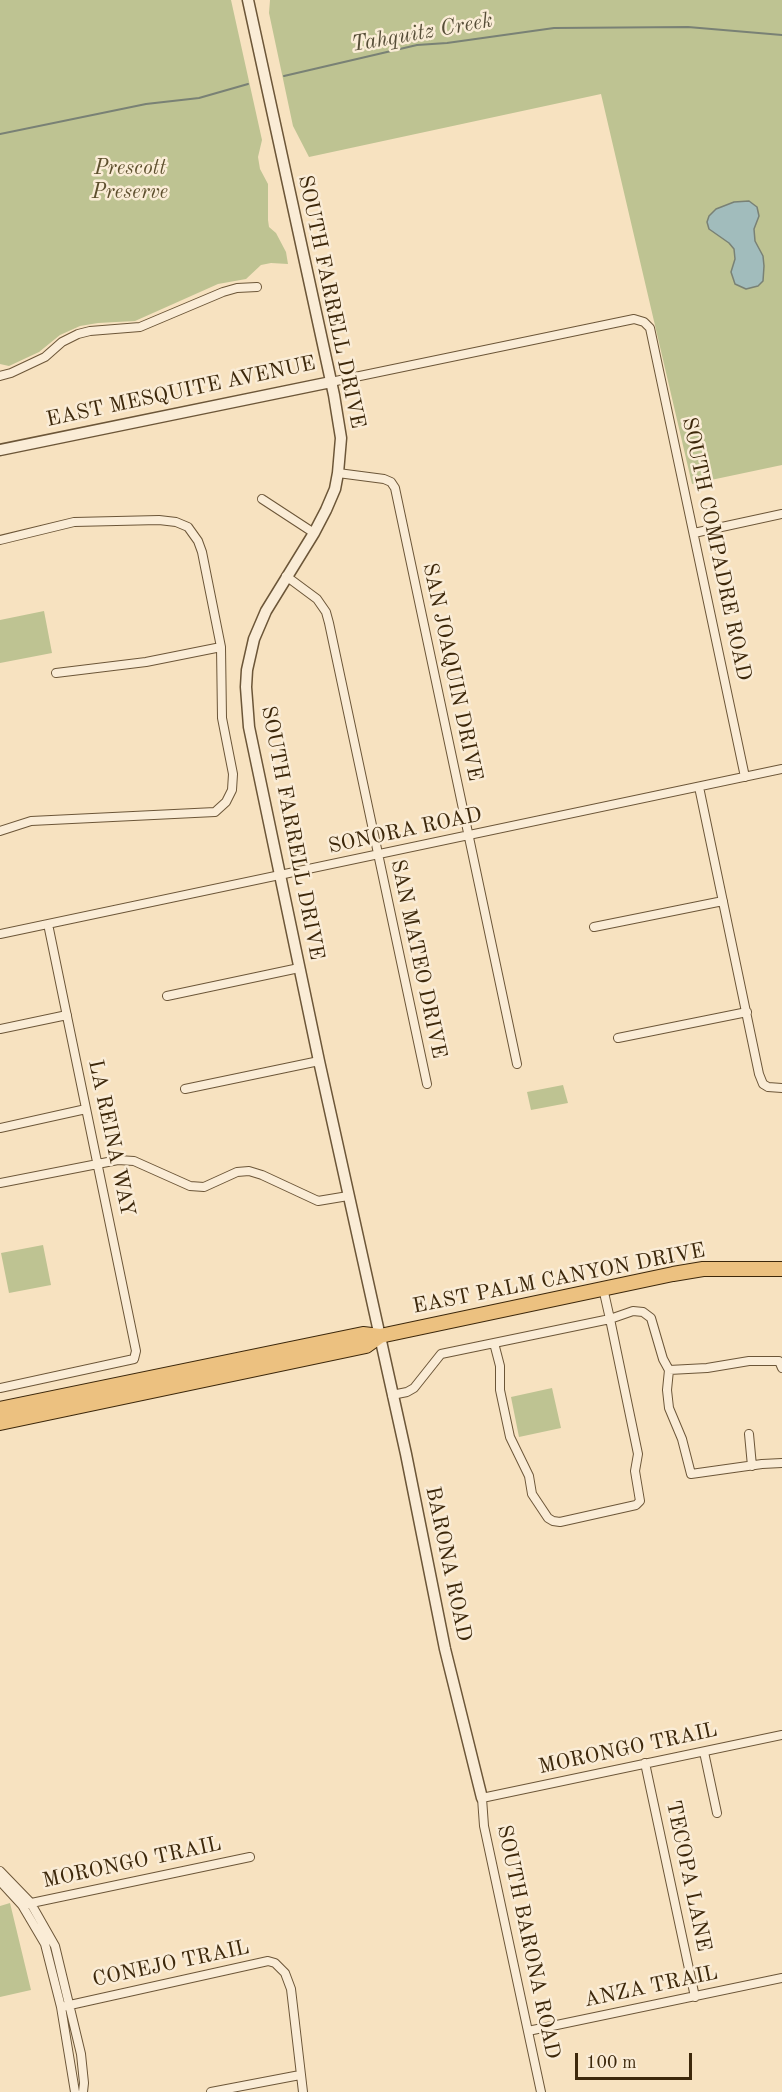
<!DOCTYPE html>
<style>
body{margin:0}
#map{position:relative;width:782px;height:2092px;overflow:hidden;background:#f7e2c0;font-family:"Old Standard TT",serif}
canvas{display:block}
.scale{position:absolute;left:575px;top:2053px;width:117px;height:27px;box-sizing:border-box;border:3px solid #3d280b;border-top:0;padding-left:8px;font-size:18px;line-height:21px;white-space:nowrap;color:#3d280b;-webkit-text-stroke:4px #faecd6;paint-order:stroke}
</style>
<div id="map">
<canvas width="782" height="2092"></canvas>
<div class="scale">100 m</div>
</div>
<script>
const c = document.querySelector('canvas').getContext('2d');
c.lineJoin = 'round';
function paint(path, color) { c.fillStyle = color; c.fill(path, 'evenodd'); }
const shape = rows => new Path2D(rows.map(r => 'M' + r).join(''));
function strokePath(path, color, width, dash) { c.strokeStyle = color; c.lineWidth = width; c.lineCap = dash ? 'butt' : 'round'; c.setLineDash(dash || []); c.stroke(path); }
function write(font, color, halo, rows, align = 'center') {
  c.font = font + ' "Old Standard TT",serif'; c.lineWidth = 5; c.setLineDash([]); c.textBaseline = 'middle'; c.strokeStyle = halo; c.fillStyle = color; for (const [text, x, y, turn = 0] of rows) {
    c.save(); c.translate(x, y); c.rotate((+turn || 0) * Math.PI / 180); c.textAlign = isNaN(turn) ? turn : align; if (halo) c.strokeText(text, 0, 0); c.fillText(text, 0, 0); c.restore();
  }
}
const green = shape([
 [0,0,231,0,262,140,258,157,260,169,268,184,268,220,269,227,276,233,286,252,288,264,271,263,261,265,246,279,218,284,135,321,98,323,80,326,60,335,39,352,9,366,0,364],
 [270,0,782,0,782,465,692,484,601,94,309,157,293,126,269,13],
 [44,611,52,653,0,663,0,620],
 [563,1085,568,1103,531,1110,527,1092],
 [43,1245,51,1285,9,1293,1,1253],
 [552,1388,561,1428,519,1437,511,1397],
 [10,1903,31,1990,0,1997,0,1906]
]);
const water = shape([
 [749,201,757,207,759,216,754,229,755,241,763,256,764,266,763,281,758,286,746,289,735,284,731,272,735,259,734,249,729,243,709,229,707,222,709,216,716,209,734,202,749,201]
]);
const stream = shape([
 [284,76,417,45,447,43,554,28,688,27,782,35],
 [0,134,146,104,199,98,248,84]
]);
const minor = shape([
 [0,376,11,373,45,357,62,342,78,334,90,331,140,327,223,292,237,288,257,287],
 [331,382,634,319,644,322,650,328,745,777],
 [338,473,384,479,391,482,395,488,517,1064],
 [262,499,314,533],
 [694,533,782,514],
 [0,540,74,522,159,520,176,522,188,527,198,541,202,552,221,647,222,718,233,774,232,790,226,802,215,812,31,821,0,831],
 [286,576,317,599,326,612,329,623,427,1084],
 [56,673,146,662,221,647],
 [699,787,759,1074,763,1084,768,1087,782,1088],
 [594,927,723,901],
 [0,934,782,769],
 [167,996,299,968],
 [0,1029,67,1015],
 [618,1038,747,1012],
 [185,1089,319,1061],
 [0,1128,86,1109],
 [0,1183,118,1160,134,1161,190,1186,204,1187,237,1172,249,1171,262,1175,318,1201,348,1196],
 [494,1343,500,1366,500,1390,510,1437,529,1476,532,1494,548,1518,553,1521,560,1522,636,1505,640,1501,635,1471,638,1454,610,1319,633,1311,643,1312,651,1318,663,1359,669,1370],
 [782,1368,779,1361,749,1361,707,1368,669,1370,667,1390,669,1408,682,1439,691,1474,762,1464,782,1463],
 [0,1388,134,1359,136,1351,48,924],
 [392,1395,407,1392,414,1388,441,1354,610,1319,603,1288],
 [749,1434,752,1466],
 [704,1752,717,1813],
 [645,1763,695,1997],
 [0,1871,30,1902,55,1946,81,2054,84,2083,83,2092],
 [0,1881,22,1905,45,1944,61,2007,75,2092],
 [22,1905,250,1857],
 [61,2007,268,1961,275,1963,285,1973,291,1989,303,2092],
 [528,2031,782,1978],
 [211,2092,300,2075],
 [541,2092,484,1826,482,1798,782,1735]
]);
const tertiary = shape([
 [248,0,334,395,341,438,338,473,335,489,326,510,314,533,266,611,254,639,247,670,246,687,249,727,319,1061,406,1454,445,1649,482,1798],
 [0,450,331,382]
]);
const primary = shape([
 [0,1409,363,1334,380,1336,673,1274,703,1269,782,1269],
 [0,1423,366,1346,380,1336]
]);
const parkNames = [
 ["Prescott",130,168],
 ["Preserve",130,192]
];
const streetNames = [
 ["SOUTH FARRELL DRIVE",331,302,78],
 ["EAST MESQUITE AVENUE",181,392,-12],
 ["SOUTH COMPADRE ROAD",716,549,78],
 ["SAN JOAQUIN DRIVE",452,672,78],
 ["SONORA ROAD",405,831,-12],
 ["SOUTH FARRELL DRIVE",292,833,79],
 ["SAN MATEO DRIVE",418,959,78],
 ["LA REINA WAY",111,1138,78],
 ["EAST PALM CANYON DRIVE",559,1279,-11],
 ["BARONA ROAD",448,1564,78],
 ["MORONGO TRAIL",628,1749,-12],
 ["MORONGO TRAIL",132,1863,-12],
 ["TECOPA LANE",688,1876,78],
 ["SOUTH BARONA ROAD",528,1942,78],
 ["CONEJO TRAIL",171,1964,-12],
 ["ANZA TRAIL",651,1987,-12]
];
const waterNames = [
 ["Tahquitz Creek",422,33,-10]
];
paint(green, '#bec392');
paint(water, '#a1bcbc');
strokePath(water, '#798175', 1.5);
strokePath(stream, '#798175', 2);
strokePath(minor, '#6c5638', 10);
strokePath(tertiary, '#6c5638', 13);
strokePath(primary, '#3d280b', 16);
strokePath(minor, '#faecd6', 8);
strokePath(tertiary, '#faecd6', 10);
strokePath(primary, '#ecc180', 14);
write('italic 21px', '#5d4f2d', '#faecd6', parkNames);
write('21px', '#3d280b', '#faecd6', streetNames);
write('italic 22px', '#564d37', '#faecd6', waterNames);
</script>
